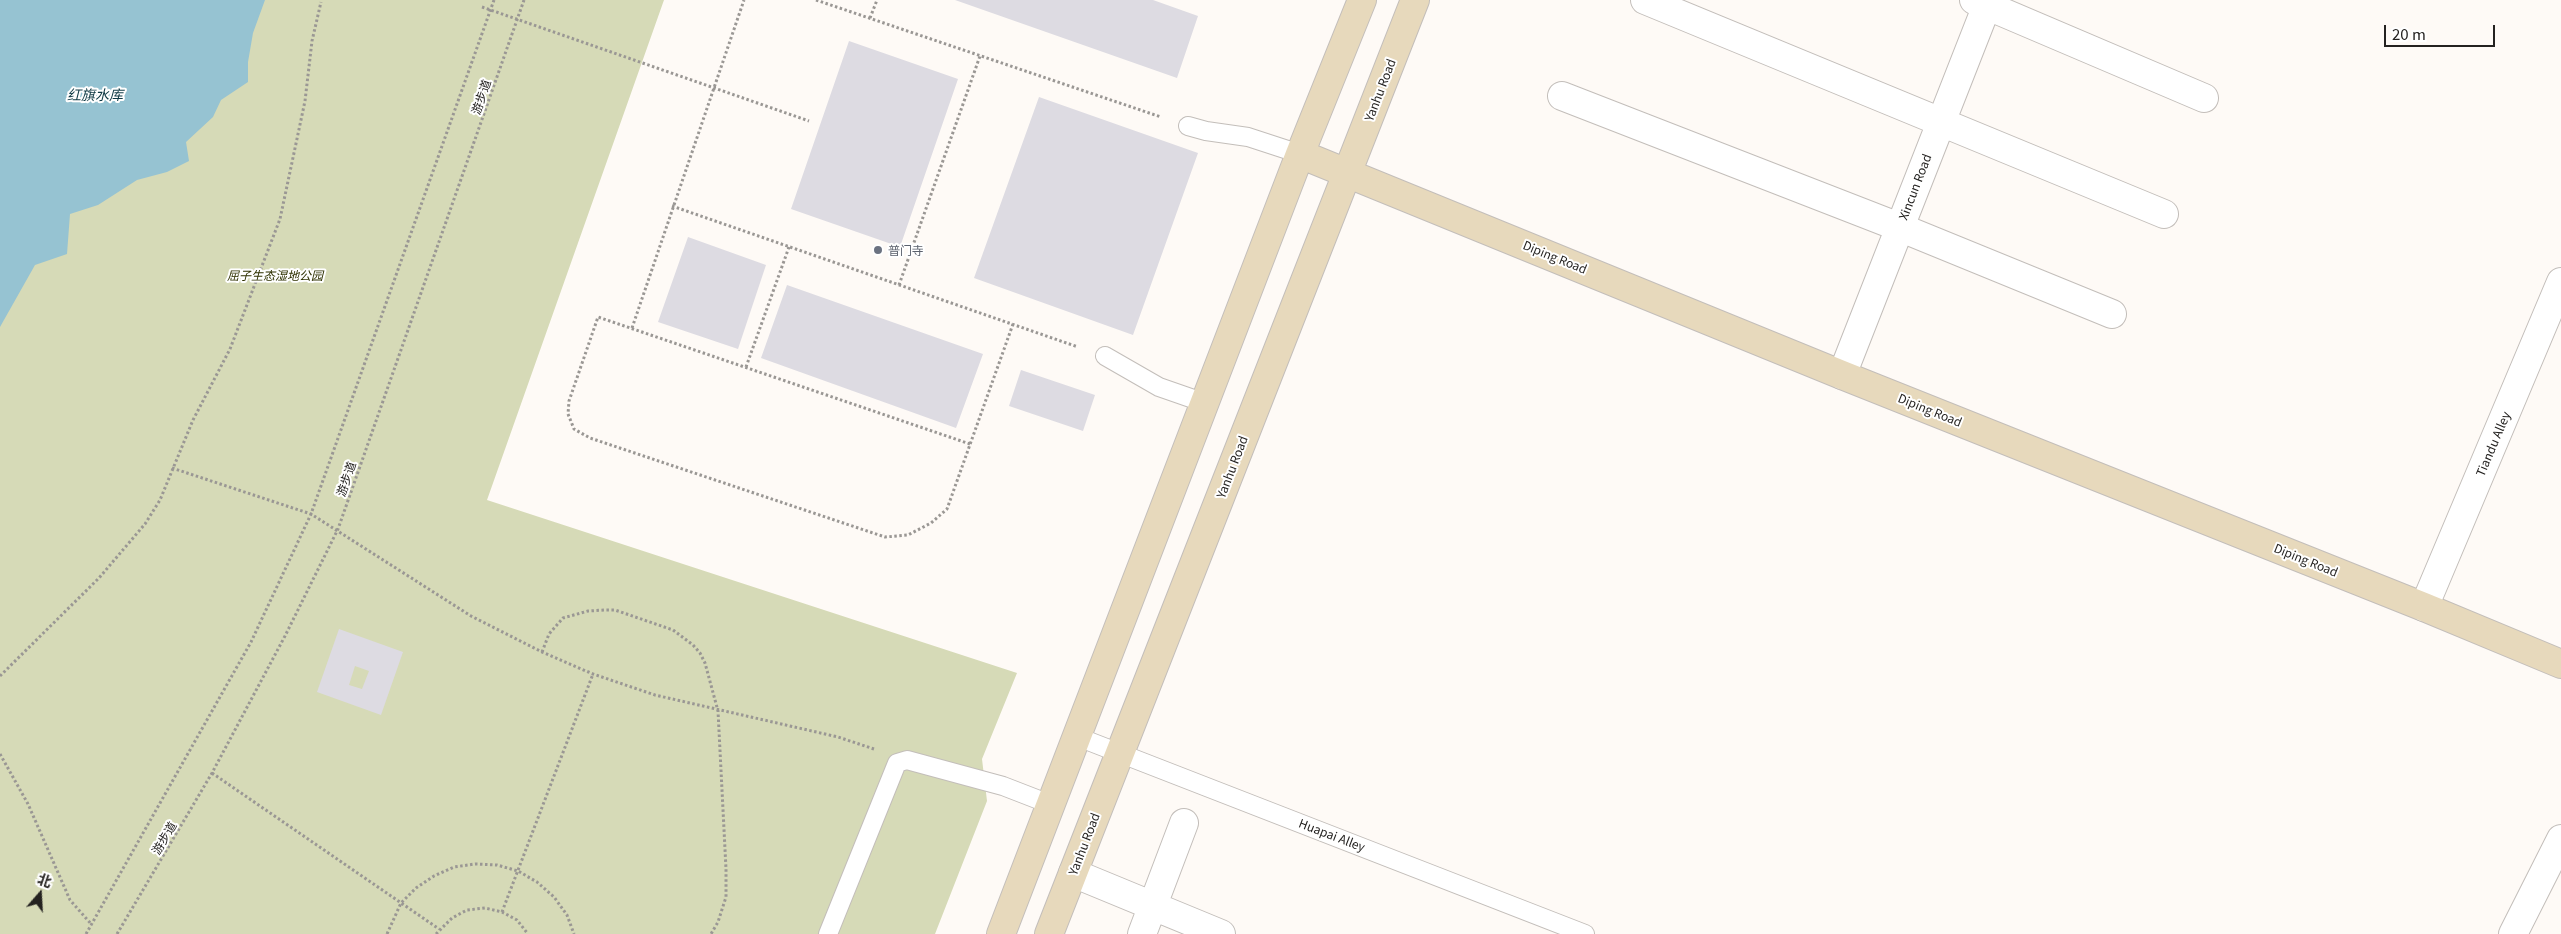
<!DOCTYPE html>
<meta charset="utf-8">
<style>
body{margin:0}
#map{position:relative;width:2561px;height:934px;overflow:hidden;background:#fefaf6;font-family:Georgia,"Noto Sans SC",serif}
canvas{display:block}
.north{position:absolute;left:15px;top:869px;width:50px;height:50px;-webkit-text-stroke:4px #fff;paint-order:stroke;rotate:19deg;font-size:14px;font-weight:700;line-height:20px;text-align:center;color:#242220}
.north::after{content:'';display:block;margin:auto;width:18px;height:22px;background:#242220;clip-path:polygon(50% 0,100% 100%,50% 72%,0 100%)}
.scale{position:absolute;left:2384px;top:25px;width:111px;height:22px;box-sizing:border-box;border:2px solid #242220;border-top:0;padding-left:6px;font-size:15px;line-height:18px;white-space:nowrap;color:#242220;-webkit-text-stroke:4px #fff;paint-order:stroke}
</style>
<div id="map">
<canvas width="2561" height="934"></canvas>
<div class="north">北</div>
<div class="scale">20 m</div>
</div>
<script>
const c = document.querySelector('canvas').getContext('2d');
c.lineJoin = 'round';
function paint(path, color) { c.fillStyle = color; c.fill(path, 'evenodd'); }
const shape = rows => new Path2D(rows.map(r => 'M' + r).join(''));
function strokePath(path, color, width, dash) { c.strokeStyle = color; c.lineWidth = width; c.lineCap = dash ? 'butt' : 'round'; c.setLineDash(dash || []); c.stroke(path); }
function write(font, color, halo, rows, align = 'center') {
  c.font = font + ' Georgia,"Noto Sans SC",serif'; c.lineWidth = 4; c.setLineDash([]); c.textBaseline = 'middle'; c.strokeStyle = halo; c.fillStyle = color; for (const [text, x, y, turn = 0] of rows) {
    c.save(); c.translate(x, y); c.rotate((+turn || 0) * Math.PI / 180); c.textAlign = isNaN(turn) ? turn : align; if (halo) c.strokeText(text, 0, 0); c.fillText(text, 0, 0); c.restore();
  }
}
const green = shape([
 [0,0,664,0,487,500,1017,673,982,759,987,801,935,934,0,934]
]);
const water = shape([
 [0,0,265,0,253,33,248,62,248,82,221,100,213,117,186,142,189,161,167,172,137,180,98,205,70,214,67,254,35,265,0,327]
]);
const building = shape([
 [955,0,1153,0,1198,16,1177,78],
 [849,41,958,79,900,247,791,209],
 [1039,97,1198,153,1133,335,974,278],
 [688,237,766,265,738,349,658,322],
 [787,285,983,354,956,428,761,358],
 [1021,370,1095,395,1083,431,1009,406],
 [339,629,403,652,381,715,317,692],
 [355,666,369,671,362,689,349,685]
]);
const path = shape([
 [816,0,1161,117],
 [482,7,809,121],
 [870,18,877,0],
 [672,206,1078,347],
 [899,285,980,56],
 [632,328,744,0],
 [746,367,789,247],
 [970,444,598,317,569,401,568,414,574,429,590,438,885,537,908,535,931,523,947,509,1013,324],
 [172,468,311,514,471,616,542,652,593,674,655,695,838,737,874,749],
 [542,652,549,634,563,618,588,611,605,610,615,610,673,630,693,645,700,653,705,663,718,711,726,869,726,897,718,922,711,934],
 [0,676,99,578,145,524,160,500,193,420,230,349,280,219,305,101,312,41,321,2],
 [0,754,28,804,70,900,92,925],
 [212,773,439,929],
 [502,912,593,674],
 [86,934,251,642,311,514,494,0],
 [117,934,212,773,285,636,338,529,524,0],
 [387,934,401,903,416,888,434,876,454,867,475,864,497,865,518,871,537,882,554,897,567,915,574,934],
 [436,934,452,918,467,910,485,908,502,912,517,920,528,934]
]);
const lane = shape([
 [1188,126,1206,131,1248,137,1300,154],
 [1105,356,1159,387,1205,403],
 [1078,737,1585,934],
 [828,934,897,763,907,760,1003,786,1052,805]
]);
const street = shape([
 [1645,0,2164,214],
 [1974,0,2204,98],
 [1562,96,1899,227,2112,314],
 [1842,375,1989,0],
 [2424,607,2561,282],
 [1073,873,1221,934],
 [1142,934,1184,823],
 [2513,934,2561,839]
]);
const secondary = shape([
 [1300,154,1842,375,2424,607,2561,664],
 [1001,934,1300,154,1362,0],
 [1049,934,1415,0]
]);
const markers = [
 [878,250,5,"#6b7280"]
];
const streetNames = [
 ["Yanhu Road",1380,90,-69],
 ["游步道",481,97,-71],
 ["Xincun Road",1915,187,-69],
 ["Diping Road",1555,257,22],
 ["Diping Road",1930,410,22],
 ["Tiandu Alley",2493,444,-67],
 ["Yanhu Road",1232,467,-69],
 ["游步道",346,479,-71],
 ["Diping Road",2306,560,22],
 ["Huapai Alley",1332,835,21],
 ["游步道",164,838,-59],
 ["Yanhu Road",1084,844,-69]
];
const worshipNames = [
 ["普门寺",888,250]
];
const parkNames = [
 ["屈子生态湿地公园",275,275]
];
const waterNames = [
 ["红旗水库",95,95]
];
paint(green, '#d6dab7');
paint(water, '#96c3d2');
paint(building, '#dddbe2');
strokePath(lane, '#c3beba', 20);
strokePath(street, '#c3beba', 30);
strokePath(secondary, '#c3beba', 30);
strokePath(path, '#9a9794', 3, [2.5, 2.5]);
strokePath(lane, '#fff', 18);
strokePath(street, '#fff', 28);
strokePath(secondary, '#e7d9bc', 28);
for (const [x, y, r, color] of markers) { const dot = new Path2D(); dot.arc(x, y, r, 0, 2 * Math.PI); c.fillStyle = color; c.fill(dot); strokePath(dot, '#fff', 2); }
write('12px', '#242220', '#fff', streetNames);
write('12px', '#5b616d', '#fff', worshipNames, 'left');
write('italic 12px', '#2e3101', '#fff', parkNames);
write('italic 14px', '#0d3843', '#fff', waterNames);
</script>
